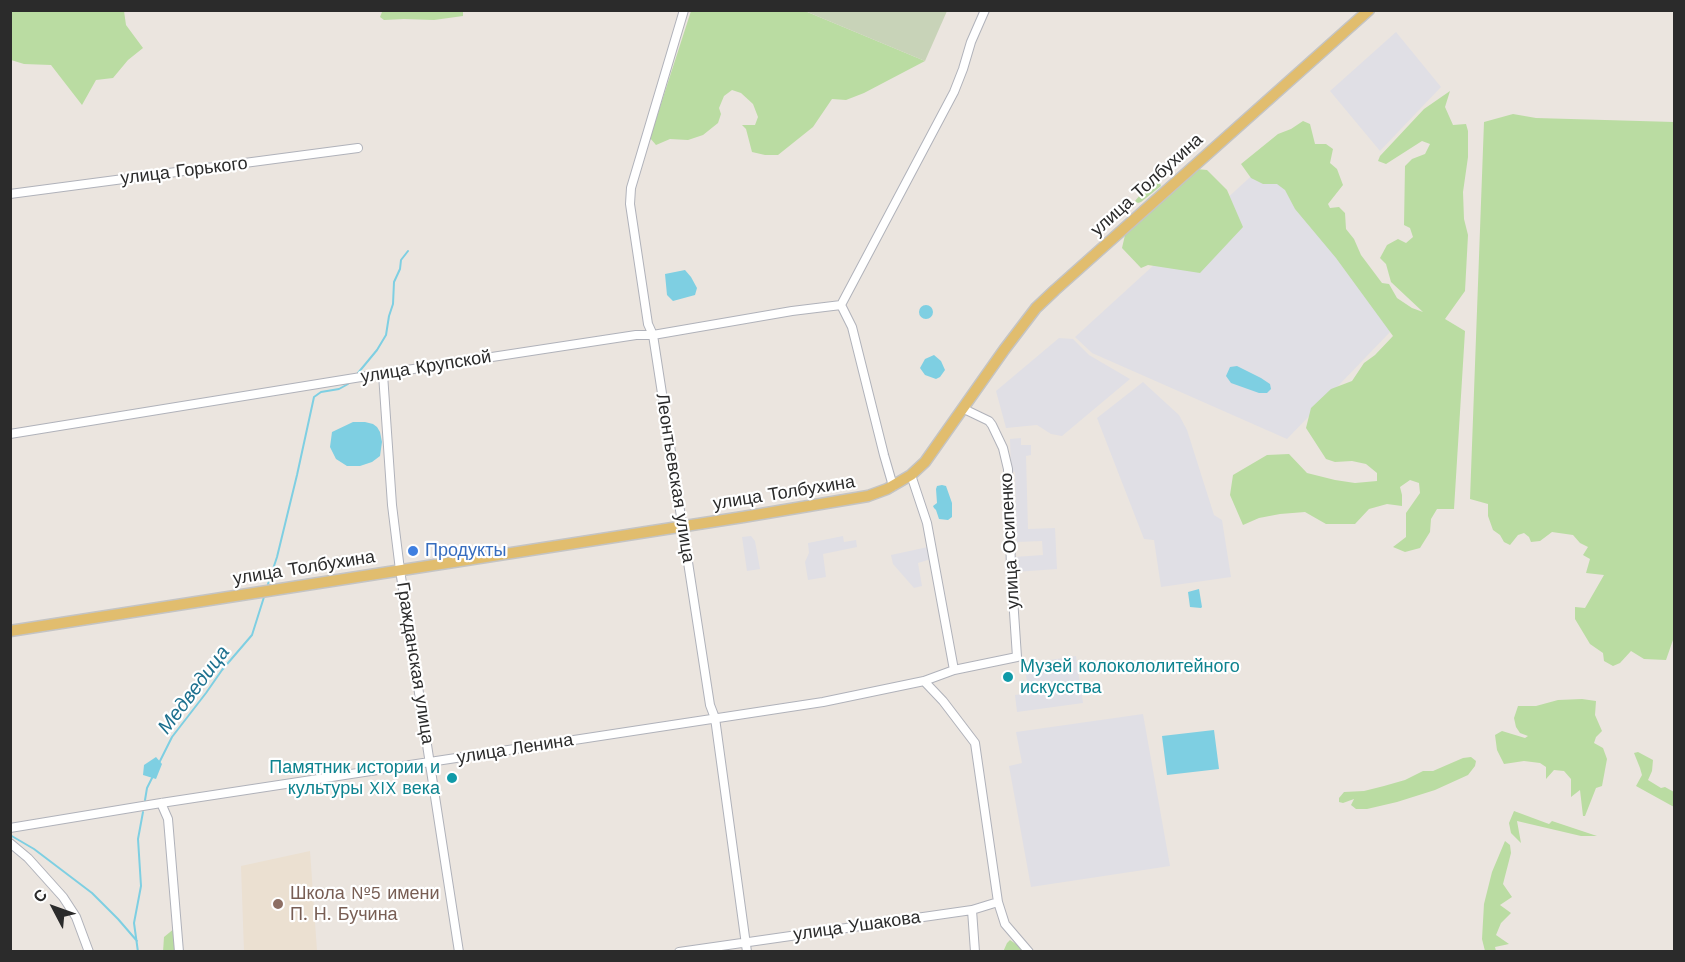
<!DOCTYPE html>
<meta charset="utf-8">
<style>
body{margin:0}
#map{position:relative;width:1685px;height:962px;overflow:hidden;background:#ebe5df;font-family:"Work Sans",sans-serif}
canvas{display:block}
.frame{position:absolute;inset:0;border:12px solid #2b2b2b;pointer-events:none}
.north{position:absolute;left:24px;top:878px;width:60px;height:60px;-webkit-text-stroke:4px #fff;paint-order:stroke;rotate:311deg;font-size:16px;font-weight:700;line-height:24px;text-align:center;color:#2b2b2b}
.north::after{content:'';display:block;margin:auto;width:21px;height:27px;background:#2b2b2b;clip-path:polygon(50% 0,100% 100%,50% 72%,0 100%)}
</style>
<div id="map">
<canvas width="1685" height="962"></canvas>
<div class="frame"></div>
<div class="north">С</div>
</div>
<script>
const c = document.querySelector('canvas').getContext('2d');
c.lineJoin = 'round';
function paint(path, color) { c.fillStyle = color; c.fill(path, 'evenodd'); }
const shape = rows => new Path2D(rows.map(r => 'M' + r).join(''));
function strokePath(path, color, width, dash) { c.strokeStyle = color; c.lineWidth = width; c.lineCap = dash ? 'butt' : 'round'; c.setLineDash(dash || []); c.stroke(path); }
function write(font, color, halo, rows, align = 'center') {
  c.font = font + ' "Work Sans",sans-serif'; c.lineWidth = 4.5; c.setLineDash([]); c.textBaseline = 'middle'; c.strokeStyle = halo; c.fillStyle = color; for (const [text, x, y, turn = 0] of rows) {
    c.save(); c.translate(x, y); c.rotate((+turn || 0) * Math.PI / 180); c.textAlign = isNaN(turn) ? turn : align; if (halo) c.strokeText(text, 0, 0); c.fillText(text, 0, 0); c.restore();
  }
}
const industrial = shape([
 [1396,32,1441,87,1380,151,1330,91],
 [1270,159,1392,330,1287,439,1092,353,1075,337],
 [1059,338,1073,339,1089,355,1130,379,1062,436,1051,434,1037,425,1006,428,996,391],
 [1143,382,1179,415,1187,430,1214,515,1222,520,1231,577,1161,587,1154,540,1144,539,1097,418],
 [1021,438,1021,445,1031,445,1031,455,1026,456,1028,529,1055,528,1057,569,1015,572,1014,557,1043,555,1042,541,1017,542,1015,472,1011,471,1010,439],
 [751,536,755,541,760,569,747,571,742,537],
 [843,536,844,542,856,540,857,547,823,554,826,577,808,580,805,562,809,553,808,543],
 [928,547,931,559,918,563,922,586,914,588,893,564,891,555],
 [1076,656,1083,703,1017,712,1015,695,1029,693,1024,664],
 [1143,714,1170,866,1031,887,1009,766,1022,763,1016,732]
]);
const education = shape([
 [310,851,317,951,244,951,241,866]
]);
const green = shape([
 [10,11,124,11,126,25,143,48,128,60,113,78,96,80,82,105,51,65,24,64,11,60],
 [461,11,463,12,463,16,434,20,404,19,384,20,380,17,382,12,385,11],
 [691,11,805,11,925,61,864,93,846,100,832,99,813,127,778,155,765,155,752,152,746,129,742,125,755,125,758,117,753,104,741,93,732,90,724,96,719,108,721,114,718,123,703,135,688,140,670,139,656,145,650,138],
 [1450,91,1445,107,1453,125,1466,124,1468,131,1468,157,1463,192,1464,219,1468,235,1465,291,1445,319,1465,331,1454,509,1437,509,1431,519,1430,532,1420,548,1405,552,1393,547,1406,537,1406,513,1420,493,1419,483,1410,480,1400,487,1402,495,1402,506,1387,504,1369,509,1355,524,1326,524,1305,512,1280,514,1259,518,1243,525,1230,495,1233,475,1267,455,1289,454,1307,473,1335,480,1355,483,1377,481,1377,473,1366,464,1352,461,1335,462,1326,459,1306,428,1311,408,1331,389,1352,381,1364,363,1375,355,1393,336,1336,258,1295,209,1285,190,1277,184,1263,184,1251,178,1241,164,1278,134,1291,129,1303,121,1310,124,1315,144,1326,144,1333,149,1330,163,1337,169,1343,185,1328,204,1330,208,1339,207,1345,213,1346,229,1354,239,1361,255,1382,283,1389,284,1397,298,1412,308,1423,312,1391,282,1386,264,1380,258,1387,245,1398,239,1406,243,1413,237,1410,228,1404,225,1405,166,1412,159,1425,154,1430,144,1422,141,1386,164,1378,161,1380,156,1424,109],
 [1513,114,1536,118,1674,122,1674,637,1666,660,1644,659,1631,651,1620,663,1613,666,1604,661,1603,653,1590,644,1575,619,1575,607,1585,608,1604,575,1586,573,1590,559,1583,555,1588,547,1580,543,1573,535,1552,532,1540,541,1531,542,1529,537,1524,533,1518,535,1510,545,1504,542,1500,535,1493,530,1488,516,1488,504,1470,499,1484,122],
 [1196,169,1207,170,1227,190,1243,227,1200,273,1148,265,1141,268,1122,248,1125,235],
 [1156,182,1160,183,1161,186,1141,202,1138,203,1135,201,1141,194],
 [1582,699,1596,701,1595,715,1602,731,1596,737,1594,743,1603,748,1607,759,1602,786,1596,788,1585,816,1583,816,1580,790,1571,797,1571,779,1564,771,1554,770,1546,779,1546,767,1540,763,1524,761,1504,764,1497,750,1495,735,1502,731,1525,738,1528,736,1520,733,1516,727,1514,718,1518,706,1536,706,1558,700],
 [1638,752,1653,760,1652,771,1648,780,1661,788,1665,787,1674,792,1674,807,1636,786,1642,775,1640,768,1634,753],
 [1471,757,1476,761,1475,766,1468,775,1435,790,1397,802,1367,809,1356,809,1351,805,1354,799,1343,803,1339,802,1339,798,1344,792,1364,791,1384,786,1405,780,1423,771,1433,771,1463,758],
 [1514,811,1549,824,1552,821,1597,836,1581,836,1517,821,1521,843,1511,833,1509,823],
 [1505,841,1510,845,1511,853,1503,884,1512,897,1500,905,1511,913,1501,923,1496,935,1509,944,1495,947,1496,951,1485,951,1482,939,1484,904,1492,872],
 [175,928,177,951,163,952,164,937],
 [1010,940,1016,944,1024,952,1003,952,1007,943]
]);
const cemetery = shape([
 [805,11,947,10,947,11,925,61]
]);
const water = shape([
 [685,270,691,277,697,288,695,295,673,301,667,295,665,274],
 '919 312a7 7 0 1 1 14 0a7 7 0 1 1-14 0Z',
 [934,355,941,361,945,370,940,377,936,379,925,375,920,368,925,359],
 [1237,366,1261,378,1270,384,1271,389,1267,393,1259,393,1231,383,1226,376,1230,367],
 [353,422,365,422,373,424,377,427,380,432,382,442,380,456,372,462,360,466,347,466,336,459,330,447,332,432],
 [942,485,946,486,952,503,952,517,948,520,939,519,936,510,934,508,933,506,937,503,936,489,937,486],
 [1199,589,1202,607,1201,608,1190,607,1188,592],
 [1214,730,1219,769,1167,775,1162,736],
 [156,757,162,764,156,779,143,775,144,765]
]);
const stream = shape([
 [358,373,377,350,386,335,389,316,393,304,394,282,400,269,401,260,408,251],
 [268,584,277,557,297,475,314,397,321,392,339,389,348,384],
 [159,763,172,737,206,693,222,670,252,635,264,597],
 [145,800,147,788,153,776],
 [10,835,34,849,92,893,118,919,137,941],
 [138,952,134,923,141,886,138,839,143,812]
]);
const minor = shape([
 [684,10,631,188,630,204,648,324,653,335,710,705,715,718,747,952],
 [10,194,358,148],
 [841,305,954,92,963,69,971,42,985,10],
 [841,305,852,327,884,455,893,486],
 [383,374,392,505,400,570,459,952],
 [10,434,361,377,636,335,653,335,792,311,841,305],
 [911,475,927,523,954,670],
 [924,681,943,701,975,743,998,902,1005,924,1029,952],
 [161,803,168,819,179,952],
 [10,828,161,803,823,702,924,681,954,670,1017,657,1011,568,1008,469,1003,448,992,425,989,421,964,409],
 [10,843,28,858,63,897,76,917,89,952],
 [972,910,975,952],
 [679,952,972,910,998,902]
]);
const major = shape([
 [10,631,743,517,868,496,887,489,911,475,925,462,1004,350,1036,308,1055,290,1369,10]
]);
const markers = [
 [413,551,6,"#3f7fe0"],
 [1008,677,6,"#0f9aa8"],
 [452,778,6,"#0f9aa8"],
 [278,904,6,"#8d6e63"]
];
const streetNames = [
 ["улица Горького",184,171,-7],
 ["улица Толбухина",1147,185,-42],
 ["улица Крупской",426,367,-9],
 ["Леонтьевская улица",675,478,81],
 ["улица Толбухина",784,493,-9],
 ["улица Осипенко",1010,541,-93],
 ["улица Толбухина",304,568,-9],
 ["Гражданская улица",415,663,81],
 ["улица Ленина",515,749,-9],
 ["улица Ушакова",857,926,-8]
];
const shopNames = [
 ["Продукты",425,551]
];
const cultureNames = [
 ["Музей колокололитейного",1020,667],
 ["искусства",1020,688],
 ["Памятник истории и",440,768,"right"],
 ["культуры XIX века",440,789,"right"]
];
const educationNames = [
 ["Школа №5 имени",290,894],
 ["П. Н. Бучина",290,915]
];
const waterNames = [
 ["Медведица",194,690,-53]
];
paint(industrial, '#e0dfe5');
paint(education, '#ebe0d1');
paint(green, '#badca2');
paint(cemetery, '#c8d3b8');
paint(water, '#7ecfe2');
strokePath(stream, '#7ecfe2', 2);
strokePath(minor, '#b0b2ba', 10);
strokePath(major, '#c4c4c4', 13);
strokePath(minor, '#fff', 8);
strokePath(major, '#e1bd6e', 10);
for (const [x, y, r, color] of markers) { const dot = new Path2D(); dot.arc(x, y, r, 0, 2 * Math.PI); c.fillStyle = color; c.fill(dot); strokePath(dot, '#fff', 2); }
write('18px', '#2b2b2b', '#fff', streetNames);
write('18px', '#366cbe', '#fff', shopNames, 'left');
write('18px', '#0d838f', '#fff', cultureNames, 'left');
write('18px', '#785e54', '#fff', educationNames, 'left');
write('italic 20px', '#1d708e', '#fff', waterNames);
</script>
